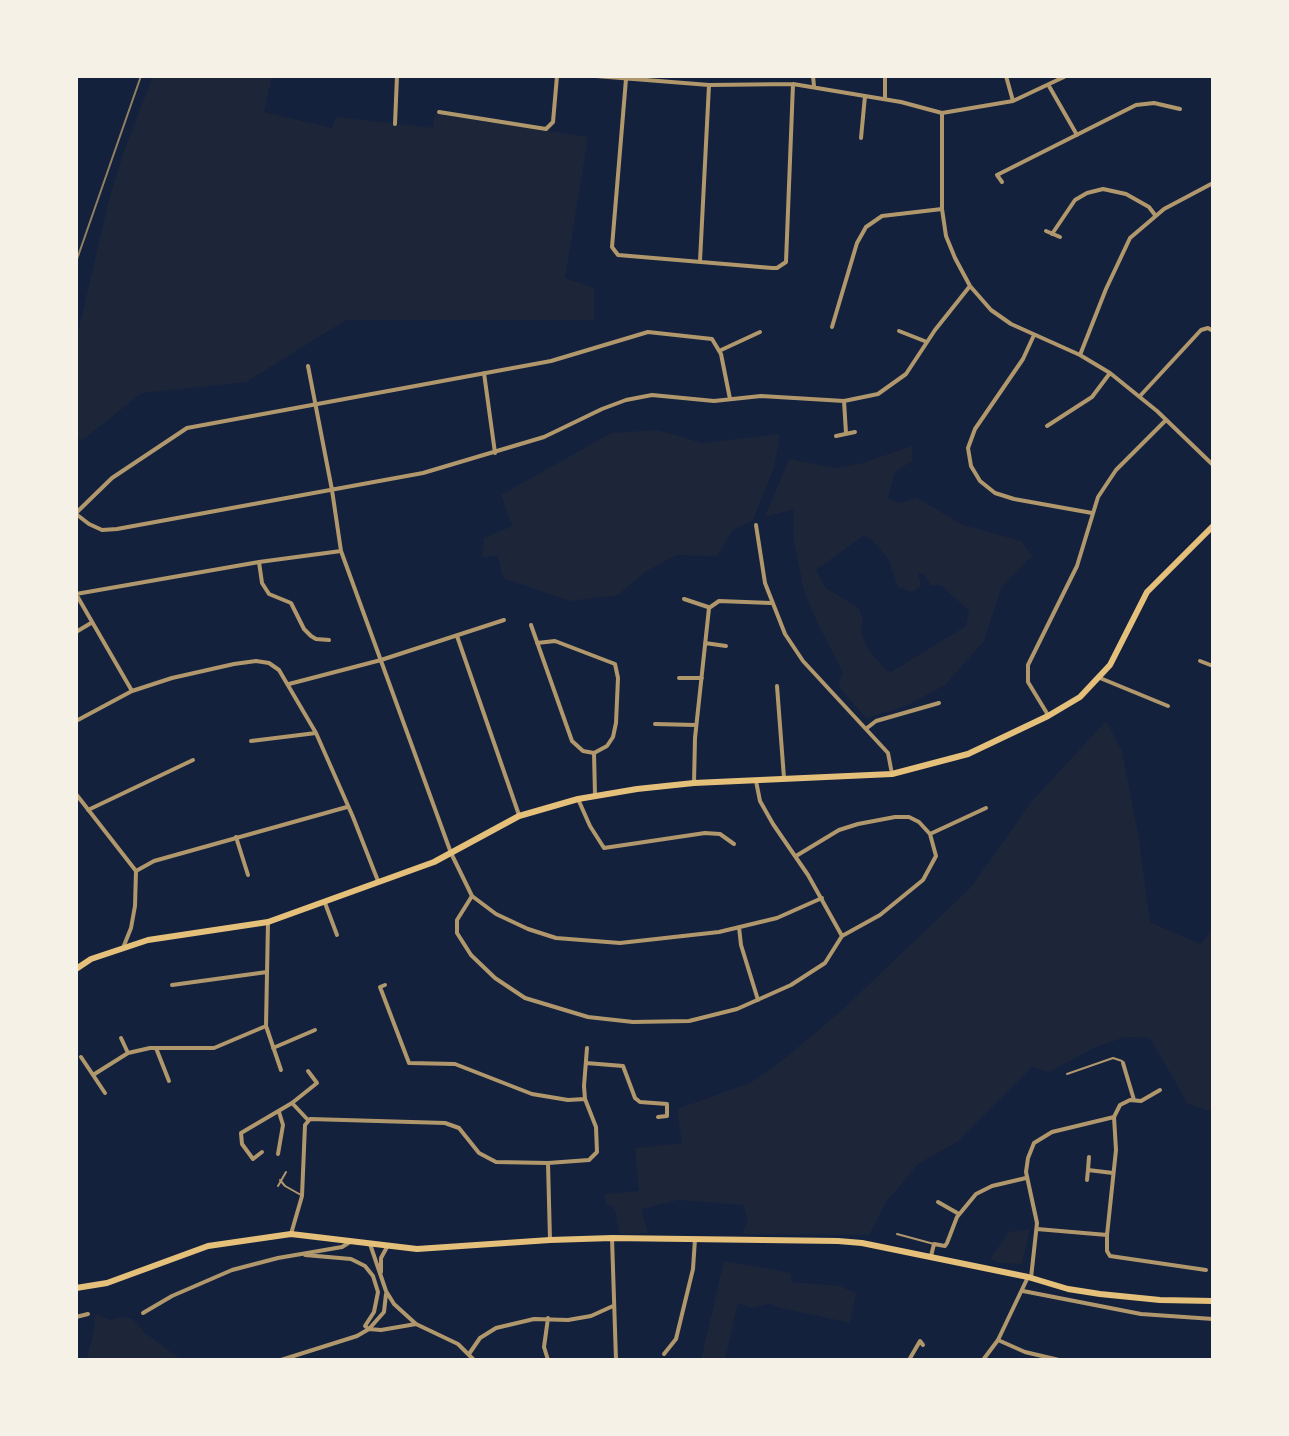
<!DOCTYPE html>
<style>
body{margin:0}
#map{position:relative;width:1289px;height:1436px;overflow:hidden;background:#14213d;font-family:"Sofia Sans Condensed",sans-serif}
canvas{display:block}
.frame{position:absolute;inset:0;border:78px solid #f6f1e7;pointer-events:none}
</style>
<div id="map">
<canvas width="1289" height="1436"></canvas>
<div class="frame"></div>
</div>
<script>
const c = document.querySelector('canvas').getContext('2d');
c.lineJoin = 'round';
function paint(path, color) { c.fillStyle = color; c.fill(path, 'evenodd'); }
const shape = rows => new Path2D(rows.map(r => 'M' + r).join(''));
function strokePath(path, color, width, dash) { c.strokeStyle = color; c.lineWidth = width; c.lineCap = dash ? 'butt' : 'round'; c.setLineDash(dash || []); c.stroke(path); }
const green = shape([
 [153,76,272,76,264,112,332,128,336,117,433,128,435,114,588,137,565,278,594,288,594,320,346,320,246,382,142,393,82,440,76,437,76,341,108,204,123,154],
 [658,430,702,443,780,434,774,468,753,520,733,530,717,556,676,555,645,572,618,595,570,601,503,578,498,556,482,557,484,538,512,526,501,495,611,433],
 [912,446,912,461,895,472,888,498,900,503,917,498,963,525,1021,541,1032,556,1001,588,984,641,945,685,906,706,866,718,838,686,843,672,817,622,804,591,794,542,793,509,765,517,789,459,835,468,863,463],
 [863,536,870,538,888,558,898,587,912,592,921,586,918,574,923,573,931,585,941,585,969,611,966,626,891,672,885,669,868,649,861,633,863,621,859,608,826,588,816,570],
 [1106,721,1122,751,1138,833,1150,922,1200,944,1210,932,1213,919,1213,1112,1188,1104,1150,1038,1125,1037,1096,1047,1049,1072,1032,1067,957,1142,918,1164,886,1202,869,1235,742,1234,748,1221,743,1205,678,1200,641,1209,648,1233,619,1234,616,1215,612,1205,606,1205,605,1194,639,1191,635,1148,682,1143,677,1109,750,1083,779,1063,840,1012,971,887,1033,800],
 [1030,1229,1022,1264,1000,1263,990,1259,1009,1232],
 [724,1261,791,1273,791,1282,840,1286,856,1293,850,1323,773,1306,772,1303,752,1308,738,1303,725,1360,701,1360],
 [96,1314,110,1320,121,1317,133,1319,145,1333,182,1360,87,1360,95,1325,93,1320]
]);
const service = shape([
 [1067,1074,1113,1058,1122,1061],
 [280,1180,285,1186,301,1195],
 [278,1186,286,1172],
 [897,1234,934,1244]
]);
const minor = shape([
 [596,76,709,85,793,84,901,102,942,113,1013,101,1066,76],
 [813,76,814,86],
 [885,76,885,99],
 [1006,76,1013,101],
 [626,79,612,247,618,255,772,268,777,268,786,262,793,84],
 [1049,86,1077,135],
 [439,112,546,129,553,122,557,76],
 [942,113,942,209,946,236,955,258,970,286,991,310,1011,324,1080,355,1110,373,1157,411,1213,465],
 [395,124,397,76],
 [861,138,865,96],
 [1002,182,997,175,1136,105,1154,103,1180,109],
 [1046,231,1060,237],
 [1052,234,1075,200,1087,193,1103,189,1126,194,1149,207,1155,215],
 [700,261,709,85],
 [832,327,857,243,866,227,882,216,942,209],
 [899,331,927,342],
 [1034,335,1023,359,975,429,968,448,971,466,980,481,995,493,1014,499,1092,513],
 [719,351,760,332],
 [1080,355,1106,289,1130,238,1164,209,1213,183],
 [308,366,332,490,341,551,451,853,472,896,496,914,528,929,556,938,620,943,719,932,777,918,822,898],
 [484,373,495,453],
 [1140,396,1201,330,1208,328,1213,331],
 [844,401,846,433],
 [1047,426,1092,397,1110,373],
 [836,436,855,432],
 [76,513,112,478,187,428,551,361,648,332,712,339,721,354,730,399],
 [76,514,89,524,102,530,117,529,423,473,544,437,602,409,626,400,652,395,714,401,761,396,844,401,878,394,906,374,935,330,970,286],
 [756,525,765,583,785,634,803,661,888,753,892,774],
 [259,562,262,583,269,594,291,603,304,629,311,636,316,639,329,640],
 [76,594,259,562,341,551],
 [76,594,132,691],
 [684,599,708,607],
 [531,625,572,741,583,751,594,753,607,746,613,737,616,723,618,678,615,664,555,641,537,643],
 [76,632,91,623],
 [457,636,519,815],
 [705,643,726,646],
 [1200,661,1213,666],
 [679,678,702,678],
 [1100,678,1168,706],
 [289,684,381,660,504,620],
 [777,686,784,778],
 [1048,715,1028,682,1028,665,1077,566,1098,497,1116,470,1166,420],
 [76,721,132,691,172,678,234,664,256,661,269,663,279,670,316,733,353,817,378,881],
 [655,724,696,725],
 [867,728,876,721,939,703],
 [251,741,316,733],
 [594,753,595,795],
 [756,781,760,801,773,824,808,875,842,936],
 [694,783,695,738,709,608,719,601,771,603],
 [76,794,136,871,135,906,131,928,123,948],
 [578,799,590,826,604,848,705,833,720,834,734,844],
 [88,810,193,760],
 [930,834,986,808],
 [236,837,248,875],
 [136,871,154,861,347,807],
 [472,896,457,920,457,933,471,955,495,978,525,998,588,1017,633,1022,689,1021,737,1009,791,985,825,963,842,936,880,915,923,880,936,856,930,834,919,822,909,817,895,817,858,824,839,830,796,856],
 [325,903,337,935],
 [268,922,266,1026,281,1070],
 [739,927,741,945,758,1000],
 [172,985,267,972],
 [385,985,380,987,409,1063,455,1064,532,1094,568,1100,585,1099],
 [121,1038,128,1053],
 [156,1048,169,1081],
 [273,1048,315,1030],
 [81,1057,105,1093],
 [586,1063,623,1066,635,1098,640,1102,667,1104,667,1116,658,1117],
 [1123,1063,1134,1100],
 [93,1075,128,1053,150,1048,214,1048,266,1026],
 [292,1103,308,1120],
 [262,1152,253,1159,242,1144,241,1133,292,1103,317,1083,308,1071],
 [278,1154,283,1125,279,1112],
 [1088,1170,1089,1157],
 [1087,1180,1088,1170,1113,1173],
 [938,1202,959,1214],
 [1037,1229,1107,1235,1116,1150,1114,1117],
 [291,1234,302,1196,305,1125,310,1119,445,1123,459,1128,479,1153,496,1162,548,1163],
 [1107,1235,1107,1251,1110,1256,1206,1270],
 [612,1238,616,1360],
 [550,1240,548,1163,589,1160,597,1152,596,1127,585,1099,584,1086,587,1048],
 [370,1244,386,1291,394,1304,416,1324,458,1344,474,1360],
 [305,1255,351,1259,365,1266,373,1276,378,1292,374,1312,365,1326,369,1329],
 [931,1256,934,1244,945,1246,947,1243,957,1217,976,1194,992,1186,1026,1178],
 [381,1272,381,1258,387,1247],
 [1031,1278,1037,1223,1026,1172,1028,1158,1034,1143,1052,1132,1114,1117,1120,1105,1130,1100,1141,1101,1160,1090],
 [1023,1291,1141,1314,1213,1319],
 [143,1313,172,1296,232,1270,278,1258,342,1247,350,1242],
 [76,1317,88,1314],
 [369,1329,384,1312,386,1294],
 [998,1340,1025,1352,1059,1360],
 [469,1354,480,1338,496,1328,534,1319,568,1320,591,1316,613,1306],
 [664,1354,676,1339,693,1269,695,1239],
 [281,1360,357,1336,369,1329,381,1330,416,1324],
 [548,1360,544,1347,548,1318],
 [909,1360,920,1341,923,1345],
 [983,1360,998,1340,1028,1277]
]);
const secondary = shape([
 [76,969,91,959,148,940,268,922,434,862,519,816,578,799,637,789,694,783,892,774,968,754,1048,716,1080,697,1110,665,1147,592,1213,526],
 [76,1288,107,1283,208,1246,291,1234,417,1249,550,1240,612,1238,838,1241,862,1243,1028,1277,1068,1289,1100,1294,1160,1300,1213,1301]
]);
const rail = shape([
 [76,262,141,76]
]);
paint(green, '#1d2539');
strokePath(service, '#b1986c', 2);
strokePath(minor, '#b1986c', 4);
strokePath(secondary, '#e5c07b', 6);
strokePath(rail, '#918062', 2);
</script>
